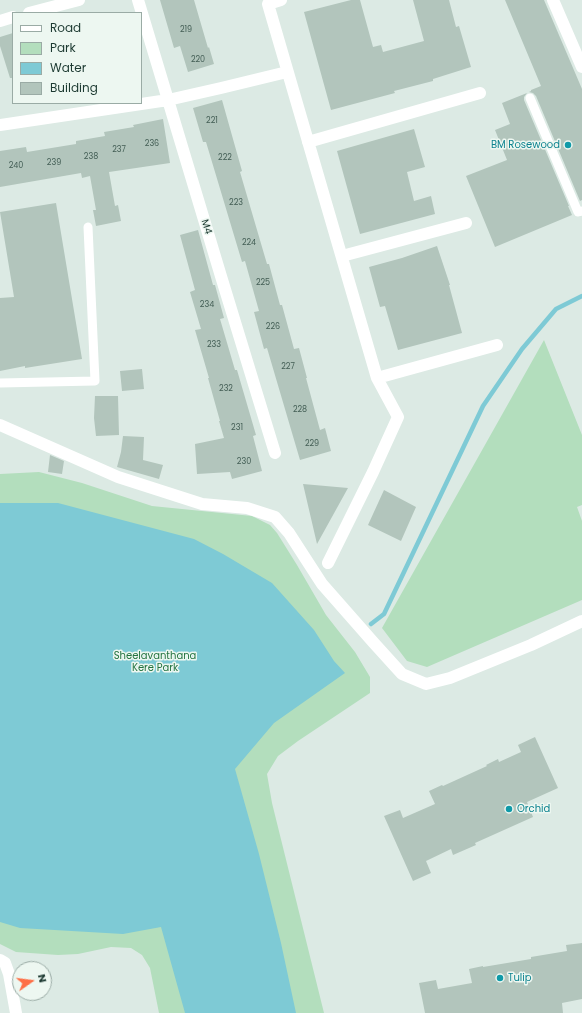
<!DOCTYPE html>
<style>
body{margin:0}
#map{position:relative;width:582px;height:1013px;overflow:hidden;background:#dceae4;font-family:Poppins,sans-serif}
canvas{display:block}
.legend{position:absolute;left:12px;top:12px;width:130px;height:92px;box-sizing:border-box;background:#edf7f1;border:1px solid #9aaba5;margin:0;padding:5px 7px;list-style:none;font-size:12px;color:#1d3a32}
.legend li{display:flex;align-items:center;gap:8px;height:20px}
.legend b{width:20px;border:1px solid #9aaba5}
.north{position:absolute;left:12px;top:961px;width:40px;height:40px;box-sizing:border-box;background:#edf7f1;border:1px solid #9aaba5;border-radius:50%;rotate:76deg;font-size:11px;font-weight:700;line-height:16px;text-align:center;color:#1d3a32}
.north::after{content:'';display:block;margin:auto;width:14px;height:18px;background:#fe6f46;clip-path:polygon(50% 0,100% 100%,50% 72%,0 100%)}
</style>
<div id="map">
<canvas width="582" height="1013"></canvas>
<ul class="legend">
<li><b style="height:5px;background:#fff"></b>Road</li>
<li><b style="height:11px;background:#b3debd"></b>Park</li>
<li><b style="height:11px;background:#7ecad5"></b>Water</li>
<li><b style="height:11px;background:#b2c5bc"></b>Building</li>
</ul>
<div class="north">N</div>
</div>
<script>
const c = document.querySelector('canvas').getContext('2d');
c.lineJoin = 'round';
function paint(path, color) { c.fillStyle = color; c.fill(path, 'evenodd'); }
const shape = rows => new Path2D(rows.map(r => 'M' + r).join(''));
function strokePath(path, color, width, dash) { c.strokeStyle = color; c.lineWidth = width; c.lineCap = dash ? 'butt' : 'round'; c.setLineDash(dash || []); c.stroke(path); }
function write(font, color, halo, rows, align = 'center') {
  c.font = font + ' Poppins,sans-serif'; c.lineWidth = 3; c.setLineDash([]); c.textBaseline = 'middle'; c.strokeStyle = halo; c.fillStyle = color; for (const [text, x, y, turn = 0] of rows) {
    c.save(); c.translate(x, y); c.rotate((+turn || 0) * Math.PI / 180); c.textAlign = isNaN(turn) ? turn : align; if (halo) c.strokeText(text, 0, 0); c.fillText(text, 0, 0); c.restore();
  }
}
const green = shape([
 [544,340,582,435,582,505,577,507,582,521,582,600,427,667,407,661,382,628],
 [39,472,82,483,152,506,252,516,270,525,277,533,297,565,326,615,355,652,370,677,370,693,298,741,278,756,267,774,272,803,324,1013,159,1013,150,968,142,955,131,948,111,947,78,954,58,955,16,952,0,944,0,474]
]);
const water = shape([
 [0,503,58,503,194,539,223,554,272,583,314,630,334,661,345,673,274,723,235,769,259,854,281,943,296,1013,185,1013,161,927,123,934,20,928,0,922]
]);
const stream = shape([
 [371,624,384,614,483,406,522,349,556,309,582,296]
]);
const building = shape([
 [160,0,194,0,208,48,209,47,214,64,188,72,180,46,174,48],
 [351,0,360,0,373,47,381,45,383,52,424,41,413,0,449,0,456,27,459,26,471,67,433,79,433,81,394,91,395,93,331,110,304,12],
 [505,0,544,0,582,89,582,200,580,201,536,96,533,93,529,92,531,91,531,90,541,86],
 [13,33,13,78,10,78,0,46,0,37],
 [527,93,524,97,524,100,569,206,568,206,572,215,495,247,466,176,507,160,495,130,510,124,502,103],
 [222,100,242,171,240,172,267,264,269,264,280,305,282,305,294,349,299,348,307,378,306,378,320,430,325,428,331,451,300,460,267,348,264,349,254,312,259,311,245,261,242,262,206,142,203,142,193,108],
 [163,119,170,163,109,172,115,206,118,205,121,221,96,226,93,210,96,210,90,176,82,178,81,173,0,187,0,151,26,147,27,152,76,144,76,141,105,136,104,132,134,127,133,125],
 [414,129,425,167,407,172,414,201,431,196,435,214,360,234,337,151],
 [56,203,82,359,25,368,25,366,0,371,0,298,14,297,0,212],
 [198,230,213,285,215,285,224,318,220,319,235,370,237,370,256,435,253,436,262,471,232,479,230,472,197,474,195,444,224,438,219,421,220,421,208,378,209,378,195,330,201,329,190,292,195,290,180,235],
 [437,246,450,285,449,285,462,333,398,350,385,306,380,307,369,267,402,258],
 [142,369,144,389,122,391,120,371],
 [95,396,118,396,119,435,96,436,94,418],
 [123,436,144,437,143,460,163,465,159,479,117,467,121,452],
 [50,455,64,461,62,474,48,472],
 [303,484,348,488,317,544],
 [384,490,416,507,401,541,368,525],
 [535,737,558,788,527,802,533,817,475,843,476,845,453,855,451,849,426,861,431,873,413,881,384,816,400,810,403,818,435,804,429,791,442,785,443,786,487,766,486,765,498,759,499,762,521,752,518,745],
 [582,943,582,999,562,1003,563,1013,425,1013,419,983,436,980,438,989,472,983,469,969,483,966,483,967,531,959,531,957,567,951,566,945]
]);
const service = shape([
 [530,98,578,212,582,211],
 [0,383,95,381,88,227]
]);
const minor = shape([
 [138,0,220,273,275,453],
 [281,0,268,4,377,378,398,417,373,472,328,563],
 [553,0,582,67],
 [29,13,79,0],
 [0,21,13,17],
 [0,125,168,100,221,88,287,72],
 [308,142,480,93],
 [342,256,466,223],
 [377,378,497,345],
 [0,960,5,963,9,974,16,1013]
]);
const tertiary = shape([
 [0,425,118,477,202,504,247,508,275,517,289,533,322,584,373,642,402,674,426,684,450,678,531,645,582,621]
]);
const markers = [
 [568,145,4,"#0f9aa8"],
 [509,809,4,"#0f9aa8"],
 [500,978,4,"#0f9aa8"]
];
const numberNames = [
 ["219",186,30],
 ["220",198,60],
 ["221",212,121],
 ["236",152,144],
 ["237",119,150],
 ["238",91,157],
 ["222",225,158],
 ["239",54,163],
 ["240",16,166],
 ["223",236,203],
 ["224",249,243],
 ["225",263,283],
 ["234",207,305],
 ["226",273,327],
 ["233",214,345],
 ["227",288,367],
 ["232",226,389],
 ["228",300,410],
 ["231",237,428],
 ["229",312,444],
 ["230",244,462]
];
const cultureNames = [
 ["BM Rosewood",560,145,"right"],
 ["Orchid",517,809],
 ["Tulip",508,978]
];
const streetNames = [
 ["M4",206,227,73]
];
const parkNames = [
 ["Sheelavanthana",155,656],
 ["Kere Park",155,668]
];
paint(green, '#b3debd');
paint(water, '#7ecad5');
strokePath(stream, '#7ecad5', 4.5);
paint(building, '#b2c5bc');
strokePath(service, '#fff', 9);
strokePath(minor, '#fff', 12);
strokePath(tertiary, '#fff', 12);
for (const [x, y, r, color] of markers) { const dot = new Path2D(); dot.arc(x, y, r, 0, 2 * Math.PI); c.fillStyle = color; c.fill(dot); strokePath(dot, '#edf7f1', 1.5); }
write('8px', '#425d54', null, numberNames);
write('10px', '#0d838f', '#edf7f1', cultureNames, 'left');
write('10px', '#1d3a32', '#edf7f1', streetNames);
write('10px', '#247441', '#edf7f1', parkNames);
</script>
